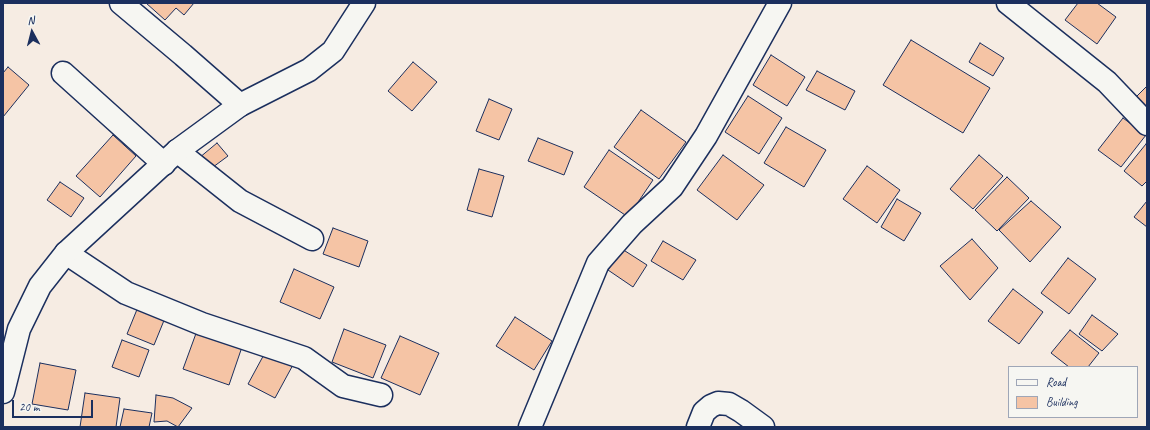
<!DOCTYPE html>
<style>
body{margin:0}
#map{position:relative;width:1150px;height:430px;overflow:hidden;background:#f6ece3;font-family:Caveat,sans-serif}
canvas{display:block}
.frame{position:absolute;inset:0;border:4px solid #1b2f5e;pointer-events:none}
.legend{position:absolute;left:1008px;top:366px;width:130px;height:52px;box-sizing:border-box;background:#f6f6f2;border:1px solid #9ea6b7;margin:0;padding:5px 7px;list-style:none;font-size:12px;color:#1b2f5e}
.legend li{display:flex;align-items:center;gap:8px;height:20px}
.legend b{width:20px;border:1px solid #9ea6b7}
.north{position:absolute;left:12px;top:12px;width:40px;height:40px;-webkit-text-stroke:3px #f6f6f2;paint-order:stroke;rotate:353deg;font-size:11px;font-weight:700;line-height:16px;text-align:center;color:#1b2f5e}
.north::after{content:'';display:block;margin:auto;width:14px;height:18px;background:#1b2f5e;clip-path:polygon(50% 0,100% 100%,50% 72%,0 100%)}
.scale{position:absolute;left:12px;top:400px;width:81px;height:18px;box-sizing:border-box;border:2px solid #1b2f5e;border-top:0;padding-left:5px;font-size:12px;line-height:14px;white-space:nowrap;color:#1b2f5e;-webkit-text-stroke:3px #f6f6f2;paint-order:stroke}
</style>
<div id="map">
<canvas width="1150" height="430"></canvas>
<div class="frame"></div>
<ul class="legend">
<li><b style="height:5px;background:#f6f6f2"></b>Road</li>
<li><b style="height:11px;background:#f5c4a5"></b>Building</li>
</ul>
<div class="north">N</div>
<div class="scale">20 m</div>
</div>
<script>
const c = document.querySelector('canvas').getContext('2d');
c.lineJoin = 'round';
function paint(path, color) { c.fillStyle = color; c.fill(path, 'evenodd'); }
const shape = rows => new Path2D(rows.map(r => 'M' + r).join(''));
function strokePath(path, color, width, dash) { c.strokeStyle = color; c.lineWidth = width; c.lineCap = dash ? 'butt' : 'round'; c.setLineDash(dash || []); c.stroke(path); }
const building = shape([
 [146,3,194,3,184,15,176,8,165,20,146,3],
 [1078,3,1097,3,1116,17,1097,44,1065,20,1078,3],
 [911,40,990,88,963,133,883,85,911,40],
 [980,43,1004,58,993,76,969,62,980,43],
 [771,55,805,77,787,106,753,85,771,55],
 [413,62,437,82,412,111,388,91,413,62],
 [8,67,29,85,3,117,3,73,8,67],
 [817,71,855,91,845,110,806,90,817,71],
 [1147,86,1147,108,1136,97,1147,86],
 [748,96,782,118,759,154,725,132,748,96],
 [489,99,512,109,499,140,476,131,489,99],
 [641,110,686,142,659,179,614,147,641,110],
 [1123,118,1146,135,1121,167,1098,150,1123,118],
 [786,127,826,150,804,187,764,163,786,127],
 [113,135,136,156,100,197,76,176,113,135],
 [538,138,573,152,564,175,528,161,538,138],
 [217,143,228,156,209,170,199,158,217,143],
 [1146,144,1147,145,1147,181,1142,186,1124,171,1146,144],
 [609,150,653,180,628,217,584,187,609,150],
 [723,155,764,185,737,220,697,190,723,155],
 [979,155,1003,176,973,209,950,189,979,155],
 [867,166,900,190,877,223,843,199,867,166],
 [479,169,504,176,492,217,467,210,479,169],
 [1007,177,1029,198,997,231,975,210,1007,177],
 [60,182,84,198,71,217,47,200,60,182],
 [897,199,921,213,904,241,881,227,897,199],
 [1031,201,1061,227,1030,262,999,230,1031,201],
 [1147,201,1147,227,1134,217,1147,201],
 [333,228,368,241,359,267,323,254,333,228],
 [972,239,998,268,970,300,940,266,972,239],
 [663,241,696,260,683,280,651,261,663,241],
 [622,249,647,265,633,287,608,270,622,249],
 [1068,258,1096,279,1069,314,1041,293,1068,258],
 [294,269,334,287,320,319,280,302,294,269],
 [1013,289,1043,312,1019,344,988,321,1013,289],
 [138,307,165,318,154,345,127,334,138,307],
 [1092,315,1118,334,1102,351,1079,334,1092,315],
 [515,317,552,341,534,370,496,346,515,317],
 [198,328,243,344,229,385,183,369,198,328],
 [344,329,386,345,373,378,332,362,344,329],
 [1070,330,1099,353,1088,367,1069,367,1051,353,1070,330],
 [400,336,439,353,420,395,381,378,400,336],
 [122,340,149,350,139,377,112,367,122,340],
 [267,349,294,363,275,398,248,384,267,349],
 [40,363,76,370,68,410,32,404,40,363],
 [85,393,120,398,116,427,80,427,85,393],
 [156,395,173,398,192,408,178,427,167,421,154,422,156,395],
 [124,409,152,413,149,427,120,427,124,409]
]);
const minor = shape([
 [121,3,183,55,240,105],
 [1008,3,1107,82,1147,124],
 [63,73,164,164],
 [177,151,240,201,312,239],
 [66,253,126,293,202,324,304,358,343,386,381,395],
 [530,427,598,263,632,224,672,187,706,136,780,3],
 [698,427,704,412,711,406,718,403,729,404,741,411,763,427]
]);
const tertiary = shape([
 [3,392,19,329,40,286,66,253,177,151,240,105,309,70,333,51,364,3]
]);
paint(building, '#f5c4a5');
strokePath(building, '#1b2f5e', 1);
strokePath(minor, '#1b2f5e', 25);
strokePath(tertiary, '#1b2f5e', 25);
strokePath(minor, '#f6f6f2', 22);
strokePath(tertiary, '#f6f6f2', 22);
</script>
